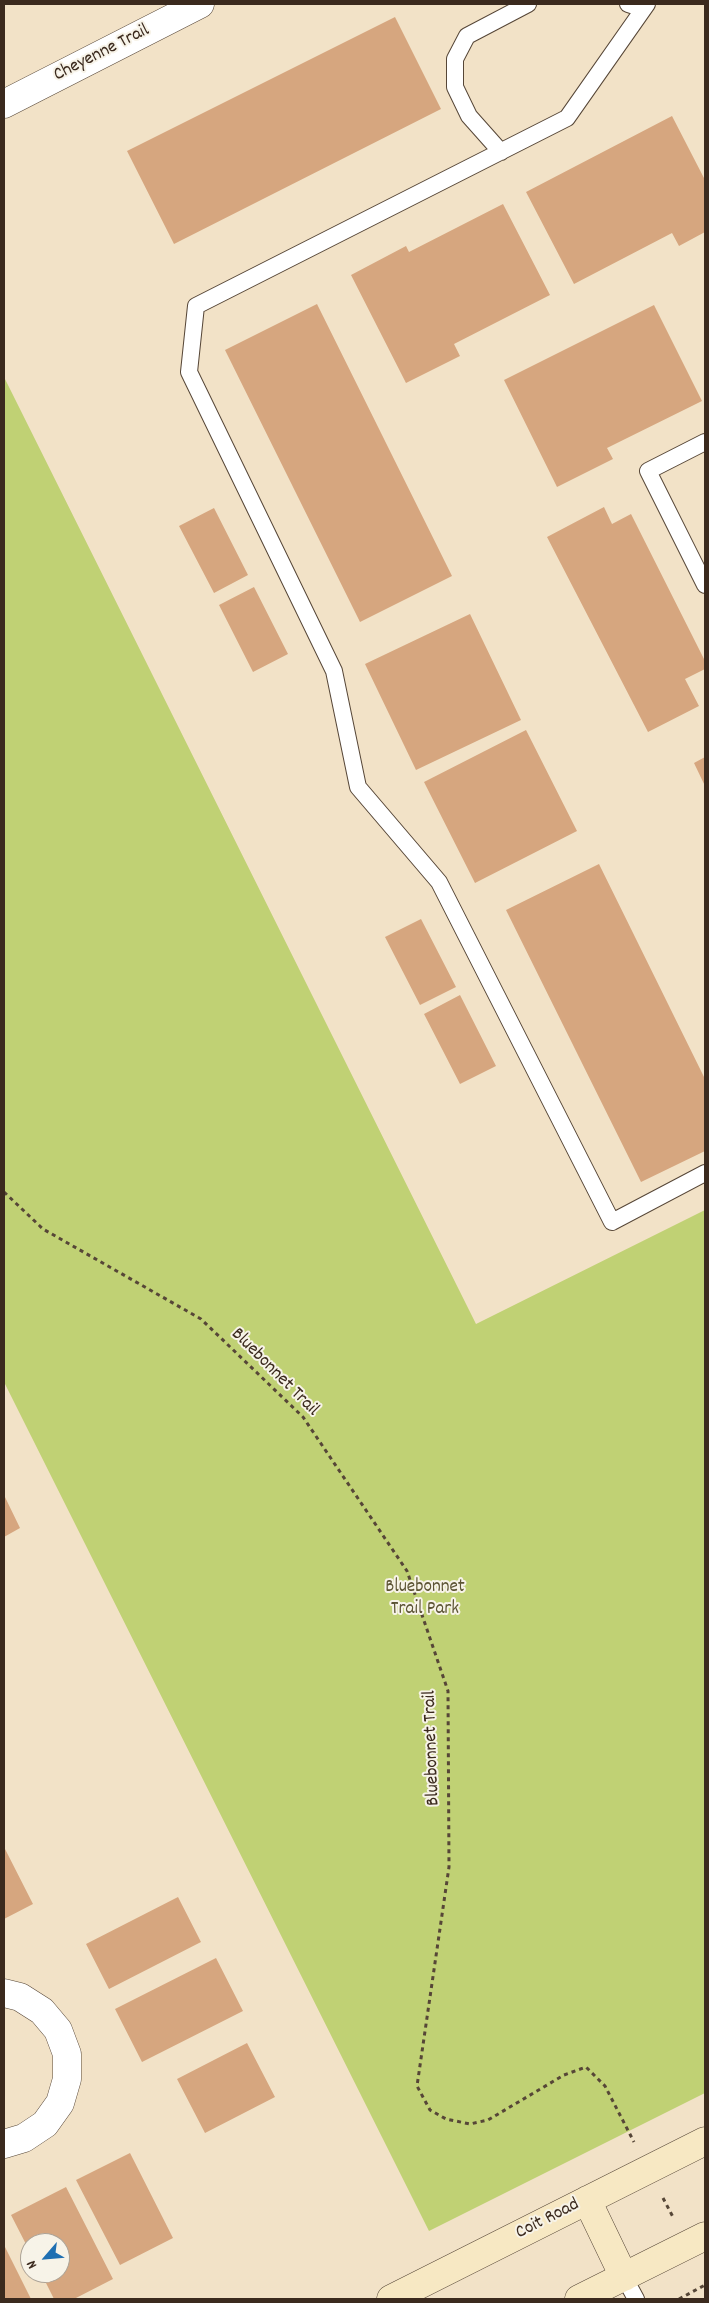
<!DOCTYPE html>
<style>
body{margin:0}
#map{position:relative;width:709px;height:2303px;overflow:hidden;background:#f2e2c7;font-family:Dekko,sans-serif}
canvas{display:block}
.frame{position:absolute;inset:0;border:5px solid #3b2a1e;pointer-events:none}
.north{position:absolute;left:20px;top:2233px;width:50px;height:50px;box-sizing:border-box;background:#f7f3e8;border:1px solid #aca397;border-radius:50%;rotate:243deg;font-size:14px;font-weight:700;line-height:20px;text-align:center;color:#3b2a1e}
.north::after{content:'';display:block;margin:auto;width:18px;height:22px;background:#1f6fb2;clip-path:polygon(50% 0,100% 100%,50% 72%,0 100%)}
</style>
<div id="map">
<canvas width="709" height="2303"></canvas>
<div class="frame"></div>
<div class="north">N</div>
</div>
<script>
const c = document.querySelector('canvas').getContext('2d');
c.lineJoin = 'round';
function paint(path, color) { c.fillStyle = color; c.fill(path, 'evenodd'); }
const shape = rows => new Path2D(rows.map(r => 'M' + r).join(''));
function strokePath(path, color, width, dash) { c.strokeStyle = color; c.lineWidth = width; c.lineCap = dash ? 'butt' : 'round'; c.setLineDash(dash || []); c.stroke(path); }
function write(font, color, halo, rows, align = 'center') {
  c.font = font + ' Dekko,sans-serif'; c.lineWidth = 4; c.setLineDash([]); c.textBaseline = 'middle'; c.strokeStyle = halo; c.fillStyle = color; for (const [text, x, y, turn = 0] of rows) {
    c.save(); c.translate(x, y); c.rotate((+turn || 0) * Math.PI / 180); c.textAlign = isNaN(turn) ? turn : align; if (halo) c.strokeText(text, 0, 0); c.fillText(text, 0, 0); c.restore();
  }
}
const green = shape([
 [4,377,476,1324,705,1210,705,2093,429,2231,4,1382]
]);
const building = shape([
 [395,17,441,109,174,244,127,151],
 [672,116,705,180,705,232,679,246,672,233,574,284,526,192],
 [503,204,550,295,454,344,460,356,406,383,351,275,406,246,409,252],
 [317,304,452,576,360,622,225,350],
 [654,305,702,401,607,448,613,459,557,487,504,380],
 [604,507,612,524,631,514,705,661,705,669,685,679,699,706,648,732,547,537],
 [214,508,248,575,214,593,179,526],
 [254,587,288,654,253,672,219,605],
 [470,614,521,720,416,770,365,664],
 [526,730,577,831,475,883,424,782],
 [705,757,705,786,694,763],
 [599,864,705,1079,705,1151,641,1182,506,910],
 [421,919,456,987,420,1005,385,937],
 [460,995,496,1066,460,1084,424,1014],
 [4,1495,20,1528,4,1537],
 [4,1847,33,1904,4,1919],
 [178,1897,201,1942,109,1989,86,1944],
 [216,1958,243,2011,142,2062,115,2009],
 [247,2043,275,2097,205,2133,177,2079],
 [130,2153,173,2238,120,2265,76,2180],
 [66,2187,113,2279,74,2299,54,2299,41,2273,60,2273,60,2243,30,2243,30,2252,11,2215],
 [4,2245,31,2299,4,2299]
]);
const path = shape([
 [4,1192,43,1229,201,1319,303,1417,407,1571,448,1691,449,1867,417,2086,430,2110,446,2119,470,2124,488,2120,564,2075,586,2067,605,2086,634,2142],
 [663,2198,673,2217],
 [679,2299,705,2285]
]);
const lane = shape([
 [628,4,643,9],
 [647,4,567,118,196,306,189,372,334,671,358,787,439,882,612,1222,705,1173],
 [501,152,469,116,455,87,455,59,467,36,528,4],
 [705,442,648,471,705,585],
 [624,2277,636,2299]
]);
const street = shape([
 [4,104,200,4],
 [4,1993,20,1997,42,2011,58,2030,67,2054,67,2079,60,2103,45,2124,24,2138,4,2144]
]);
const secondary = shape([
 [587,2200,624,2277],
 [391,2299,705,2141],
 [579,2299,705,2236]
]);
const streetNames = [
 ["Cheyenne Trail",102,54,-27],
 ["Bluebonnet Trail",274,1373,45],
 ["Bluebonnet Trail",433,1748,-92],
 ["Coit Road",548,2220,-27]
];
const parkNames = [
 ["Bluebonnet",425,1588],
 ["Trail Park",425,1610]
];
paint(green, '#c0d174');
paint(building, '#d6a67f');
strokePath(lane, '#564637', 18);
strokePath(street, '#564637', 29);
strokePath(secondary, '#564637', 29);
strokePath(path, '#564637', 3, [4, 4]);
strokePath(lane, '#fff', 16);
strokePath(street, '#fff', 28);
strokePath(secondary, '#f7e8c3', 28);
write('19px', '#3b2a1e', '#f7f3e8', streetNames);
write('19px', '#5c5434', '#f7f3e8', parkNames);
</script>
